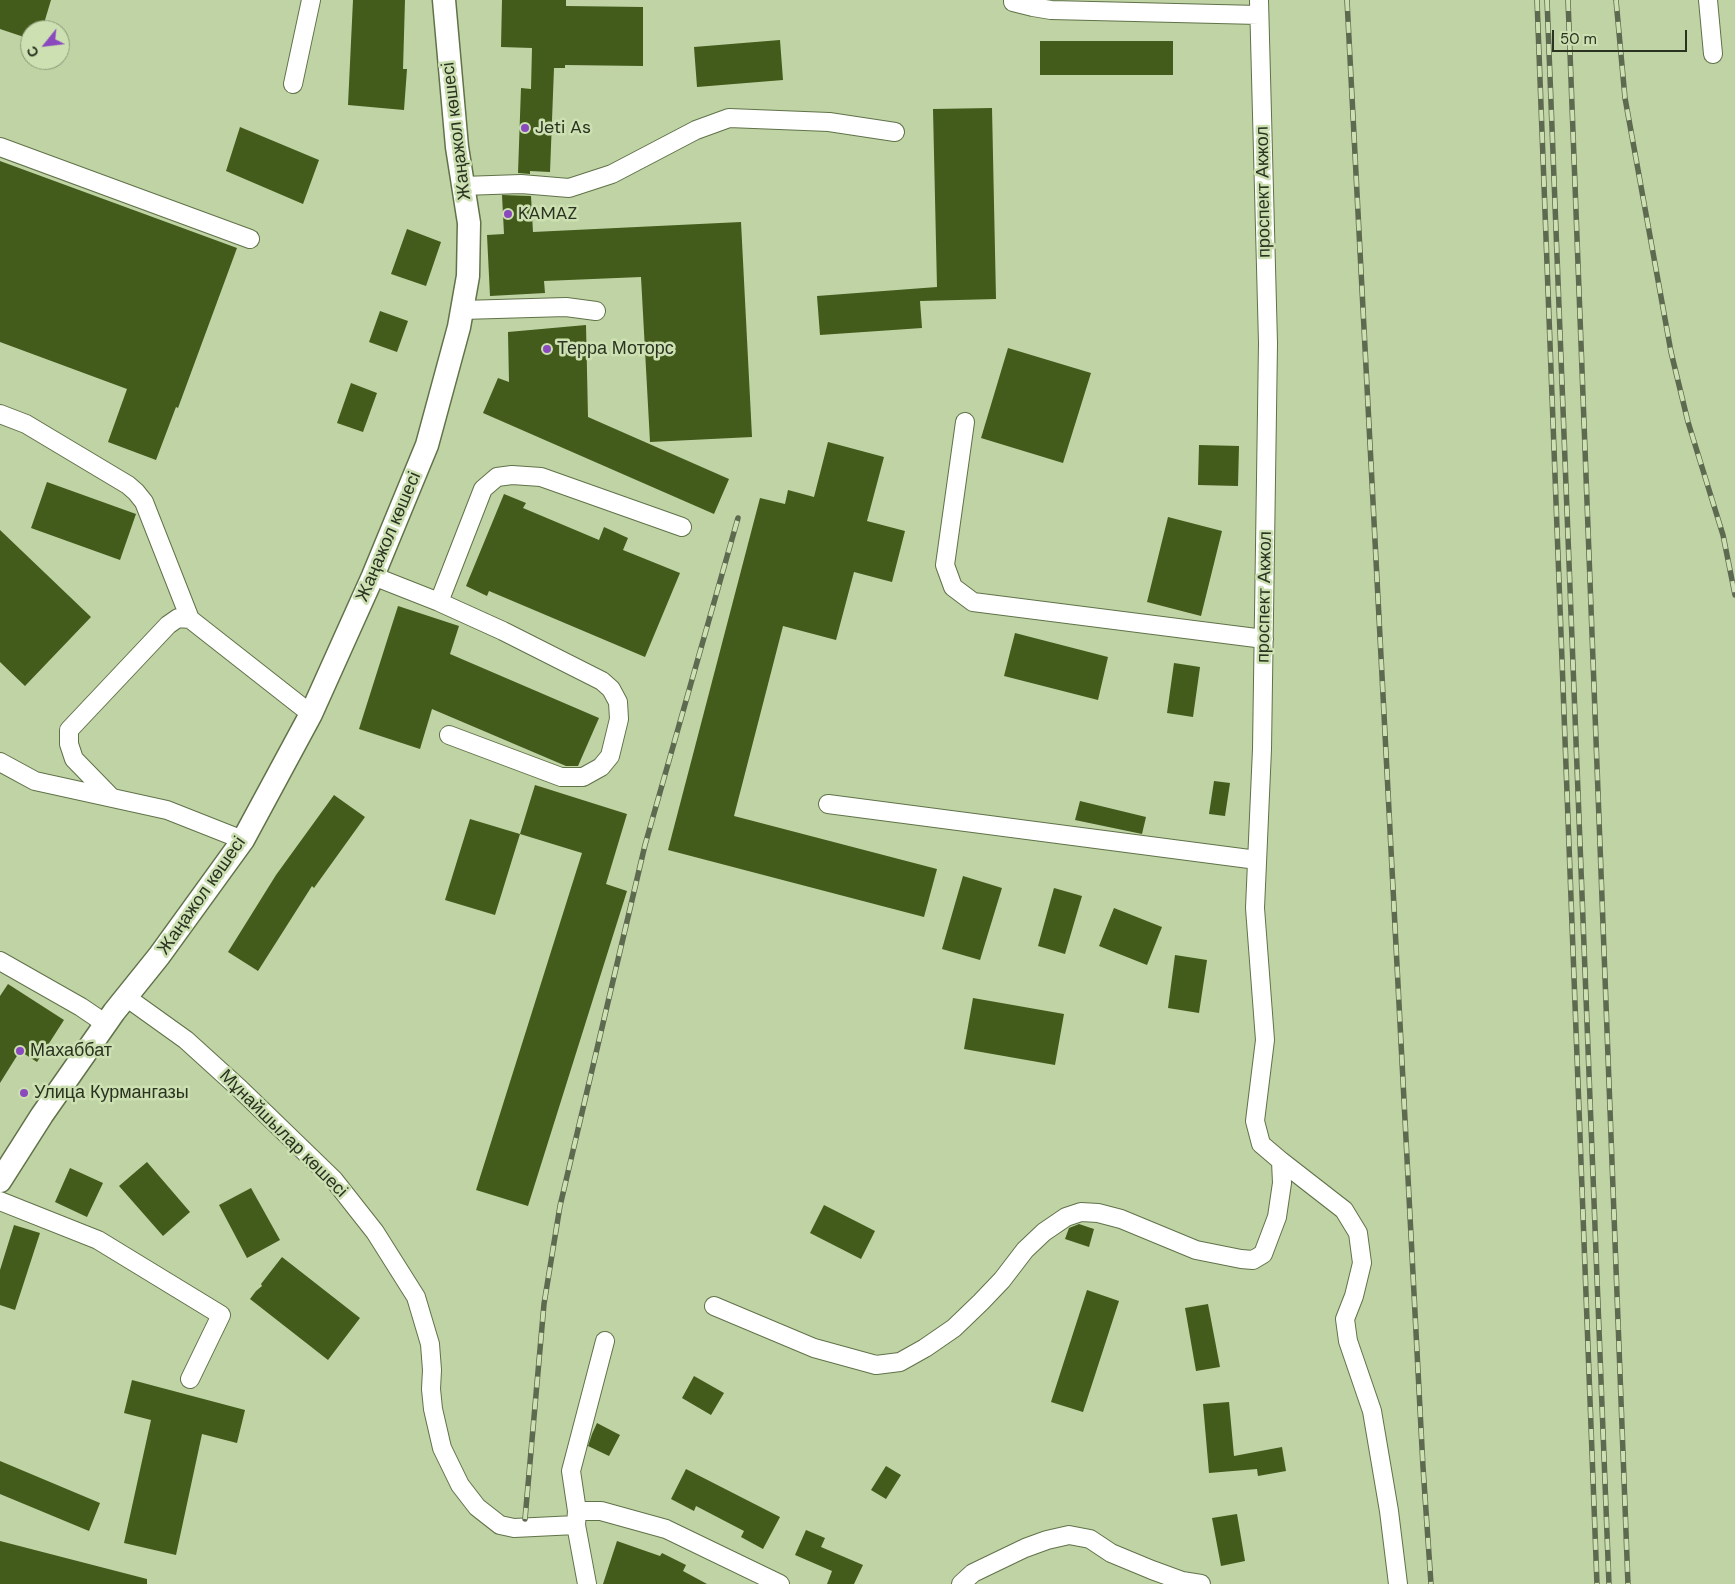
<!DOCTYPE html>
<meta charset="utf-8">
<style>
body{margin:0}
#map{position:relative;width:1735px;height:1584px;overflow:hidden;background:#bfd3a5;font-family:"DM Sans",sans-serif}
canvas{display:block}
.north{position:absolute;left:20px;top:20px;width:50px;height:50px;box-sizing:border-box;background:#cce0b2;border:1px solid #8b9a78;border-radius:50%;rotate:241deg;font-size:14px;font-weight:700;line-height:20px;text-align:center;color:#2a3220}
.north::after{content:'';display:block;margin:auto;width:18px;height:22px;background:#8a49bd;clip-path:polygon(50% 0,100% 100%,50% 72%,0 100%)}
.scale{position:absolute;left:1552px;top:30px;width:135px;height:22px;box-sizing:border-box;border:2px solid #2a3220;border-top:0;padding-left:6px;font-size:15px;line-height:18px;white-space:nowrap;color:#2a3220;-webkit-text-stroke:4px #cce0b2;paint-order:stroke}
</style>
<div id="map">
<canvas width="1735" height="1584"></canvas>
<div class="north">С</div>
<div class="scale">50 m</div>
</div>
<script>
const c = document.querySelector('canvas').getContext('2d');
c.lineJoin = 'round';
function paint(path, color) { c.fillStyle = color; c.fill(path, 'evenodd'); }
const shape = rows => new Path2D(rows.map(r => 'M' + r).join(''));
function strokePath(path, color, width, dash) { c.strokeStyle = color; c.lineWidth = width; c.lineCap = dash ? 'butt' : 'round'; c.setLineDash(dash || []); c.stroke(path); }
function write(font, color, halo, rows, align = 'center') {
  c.font = font + ' "DM Sans",sans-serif'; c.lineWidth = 5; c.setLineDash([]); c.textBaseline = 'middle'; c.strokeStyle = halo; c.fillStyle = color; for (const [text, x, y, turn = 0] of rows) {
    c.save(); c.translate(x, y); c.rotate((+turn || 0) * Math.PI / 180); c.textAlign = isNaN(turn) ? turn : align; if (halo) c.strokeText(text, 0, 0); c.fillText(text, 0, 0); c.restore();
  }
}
const building = shape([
 [0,0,51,0,42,30,30,30,30,39,0,29],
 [353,0,405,0,403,69,407,69,404,110,348,105],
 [502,0,566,0,566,6,643,7,643,66,565,65,565,68,554,68,550,172,530,171,530,174,518,173,521,88,531,89,532,48,501,47],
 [780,40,783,80,697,87,694,47],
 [1040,41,1173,41,1173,75,1040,75],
 [992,108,996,299,920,301,922,328,820,335,817,296,937,287,933,109],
 [240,127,319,160,303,204,226,171],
 [0,161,237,248,178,408,176,407,156,460,108,442,127,389,0,342],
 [502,195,531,196,533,232,741,222,752,437,650,442,641,277,544,281,545,293,490,296,487,235,504,234],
 [407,229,441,242,426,286,391,274],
 [380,311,408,321,397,352,369,342],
 [586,325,588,417,729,479,714,514,483,413,498,378,509,382,508,332],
 [1008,348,1091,373,1063,463,981,438],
 [351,383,377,393,363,432,337,423],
 [828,442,884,457,867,521,905,531,892,582,854,572,836,640,783,626,734,816,937,869,924,917,668,850,760,498,785,504,788,490,814,497],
 [1199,445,1239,446,1238,486,1198,485],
 [47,482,136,514,120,560,31,528],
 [504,494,526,503,523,508,599,540,604,527,628,538,623,550,680,573,645,657,489,591,487,596,466,586],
 [1168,517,1222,531,1201,616,1147,602],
 [0,530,91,617,25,686,0,662],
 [398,606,459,626,450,654,599,718,578,766,566,766,432,709,420,749,359,729],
 [1015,633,1108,657,1098,700,1004,676],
 [1174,663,1200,667,1193,717,1167,713],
 [1214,781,1230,783,1225,816,1209,814],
 [535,785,627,814,606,884,627,891,528,1206,476,1190,582,853,520,834],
 [334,795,365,817,314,888,312,886,258,971,228,952,276,875],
 [1080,801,1146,817,1142,834,1075,820],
 [470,819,520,834,495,915,445,900],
 [963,876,1002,888,980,960,942,949],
 [1054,888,1082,896,1065,954,1038,946],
 [1114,908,1162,927,1147,965,1099,946],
 [1175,955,1207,960,1199,1013,1168,1008],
 [8,984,64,1020,37,1062,20,1051,0,1083,0,996],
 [973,998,1064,1014,1055,1065,964,1049],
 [147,1162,190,1212,163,1236,119,1186],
 [70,1168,103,1183,87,1217,55,1202],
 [251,1188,280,1240,247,1258,219,1205],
 [824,1205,875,1231,861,1259,810,1233],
 [1079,1224,1094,1229,1089,1247,1065,1239,1069,1228],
 [14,1225,40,1233,15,1310,0,1305,0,1270],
 [282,1257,360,1318,328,1360,250,1299,256,1291,262,1286,261,1284],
 [1087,1290,1119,1301,1083,1412,1051,1402],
 [1208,1304,1220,1367,1196,1371,1185,1308],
 [694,1376,724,1393,711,1415,682,1398],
 [132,1380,245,1410,237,1443,202,1434,176,1555,124,1543,151,1420,124,1413],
 [1229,1402,1234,1456,1282,1447,1286,1471,1258,1476,1257,1469,1209,1473,1203,1404],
 [597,1423,620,1435,609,1456,588,1446,592,1434],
 [0,1461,100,1503,89,1531,0,1494],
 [886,1466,901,1475,886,1499,871,1490],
 [686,1469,780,1517,763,1549,741,1537,744,1531,696,1506,694,1511,671,1499],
 [1237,1514,1245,1561,1221,1566,1212,1518],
 [806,1530,825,1538,821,1547,863,1565,854,1584,827,1584,832,1571,795,1555],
 [0,1541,147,1579,147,1584,0,1584],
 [617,1541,660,1556,662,1553,686,1565,683,1571,707,1584,603,1584]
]);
const minor = shape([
 [1013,0,1013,2,1033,7,1051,10,1259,15],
 [1708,0,1713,54],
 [293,84,311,0],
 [0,147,250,239],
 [463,186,521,184,569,188,612,174,696,130,729,118,829,122,895,132],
 [462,310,566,307,596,311],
 [0,414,26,424,128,485,136,492,144,502,190,619],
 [965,422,945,565,953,587,973,602,1264,639],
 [373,576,439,602,503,631,602,681,611,689,618,702,619,719,610,756,601,767,583,777,561,777,449,735],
 [439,602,483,489,497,477,512,475,541,477,682,527],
 [0,762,35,781,167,810,243,840],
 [111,797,74,759,69,744,69,730,168,625,178,618,190,619,311,714],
 [828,804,1257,860],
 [0,961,81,1007,106,1024],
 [126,997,186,1040,240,1089,334,1180,375,1232,416,1297,430,1344,432,1370,431,1389,433,1409,442,1448,460,1485,477,1507,500,1525,514,1528,576,1525],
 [1281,1161,1344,1210,1358,1233,1362,1263,1354,1296,1345,1319,1348,1341,1372,1411,1389,1511,1398,1584],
 [0,1201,98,1240,221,1315,190,1379],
 [714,1306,814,1348,876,1365,900,1362,925,1348,954,1328,981,1302,1002,1280,1025,1250,1044,1232,1066,1217,1081,1212,1098,1213,1121,1219,1196,1250,1241,1259,1253,1260,1263,1254,1277,1217,1282,1183,1281,1161,1261,1144,1255,1121,1265,1040,1255,908,1262,749,1268,343,1259,0],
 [577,1511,601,1511,666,1529,780,1584],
 [587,1584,576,1525,577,1511,571,1471,605,1341],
 [961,1584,973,1573,1025,1548,1047,1540,1069,1535,1090,1539,1111,1553,1152,1570,1182,1581,1201,1584]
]);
const major = shape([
 [0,1181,42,1115,114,1012,159,956,243,840,311,714,373,576,427,445,459,327,468,276,469,223,457,147,444,0]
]);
const rail = shape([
 [1347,0,1423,1467,1431,1584],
 [1537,0,1597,1584],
 [1547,0,1609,1584],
 [1568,0,1628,1584],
 [1616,0,1625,98,1671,352,1688,422,1723,535,1735,595],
 [525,1519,544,1304,560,1206,645,845,738,518]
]);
const markers = [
 [525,128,5,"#8a49bd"],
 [508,214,5,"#8a49bd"],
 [547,349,5,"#8a49bd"],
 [20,1051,5,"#8a49bd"],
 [24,1093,5,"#8a49bd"]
];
const poiNames = [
 ["Jeti As",535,128],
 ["KAMAZ",518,214],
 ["Терра Моторс",557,349],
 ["Махаббат",30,1051],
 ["Улица Курмангазы",34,1093]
];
const streetNames = [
 ["Жаңажол көшесі",457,131,-97],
 ["проспект Акжол",1264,192,-91],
 ["Жаңажол көшесі",389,537,-67],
 ["проспект Акжол",1265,597,-89],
 ["Жаңажол көшесі",202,896,-55],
 ["Мұнайшылар көшесі",283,1134,45]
];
paint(building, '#435b1b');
strokePath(minor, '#607248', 20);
strokePath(major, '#607248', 25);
strokePath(minor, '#fff', 18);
strokePath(major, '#fff', 22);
strokePath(rail, '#5e6a4f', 5.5);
strokePath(rail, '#cce0b2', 4, [11]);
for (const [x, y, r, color] of markers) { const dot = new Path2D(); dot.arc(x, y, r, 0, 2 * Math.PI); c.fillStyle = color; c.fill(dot); strokePath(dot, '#cce0b2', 2); }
write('18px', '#2a3220', '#cce0b2', poiNames, 'left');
write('18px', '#2a3220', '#cce0b2', streetNames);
</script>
